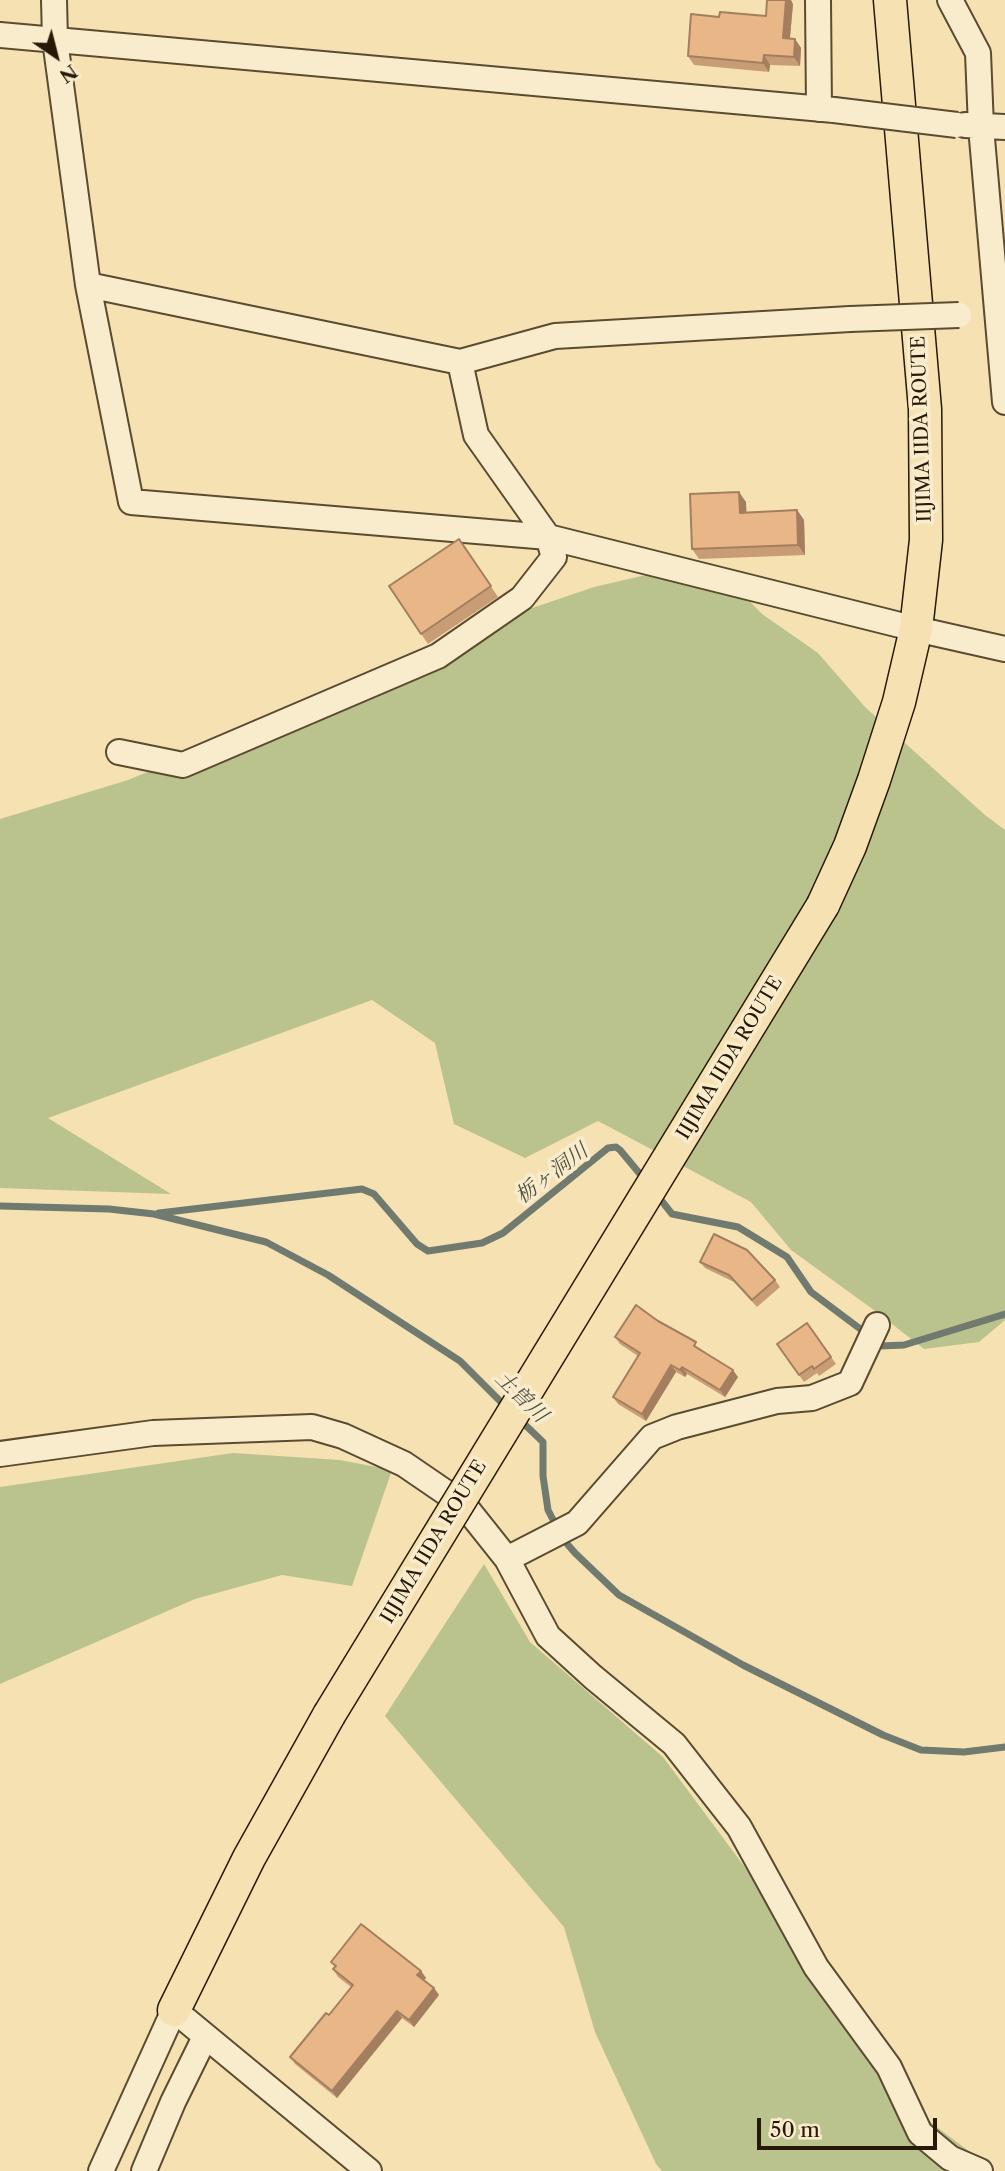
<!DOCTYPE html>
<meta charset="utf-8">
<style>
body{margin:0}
#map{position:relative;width:1005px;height:2171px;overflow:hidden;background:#f6e1b2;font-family:"Libre Caslon Text",serif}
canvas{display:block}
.north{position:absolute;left:21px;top:21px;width:70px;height:70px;-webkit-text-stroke:5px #f9eccd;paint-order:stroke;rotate:145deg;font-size:19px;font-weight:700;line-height:28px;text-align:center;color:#271905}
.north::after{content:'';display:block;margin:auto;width:24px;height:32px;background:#271905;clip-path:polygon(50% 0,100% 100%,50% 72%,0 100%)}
.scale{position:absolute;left:757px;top:2118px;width:180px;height:32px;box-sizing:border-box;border:4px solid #271905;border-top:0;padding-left:9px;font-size:21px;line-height:24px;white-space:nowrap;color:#271905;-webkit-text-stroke:5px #f9eccd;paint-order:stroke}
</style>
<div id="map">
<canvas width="1005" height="2171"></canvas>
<div class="north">N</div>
<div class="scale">50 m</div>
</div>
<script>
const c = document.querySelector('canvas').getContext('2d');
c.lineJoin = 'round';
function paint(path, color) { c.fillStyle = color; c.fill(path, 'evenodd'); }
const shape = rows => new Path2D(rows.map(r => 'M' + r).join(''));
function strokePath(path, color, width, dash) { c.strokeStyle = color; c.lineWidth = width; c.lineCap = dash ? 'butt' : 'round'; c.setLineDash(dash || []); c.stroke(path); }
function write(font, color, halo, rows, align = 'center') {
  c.font = font + ' "Libre Caslon Text","Noto Serif JP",serif'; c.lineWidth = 7; c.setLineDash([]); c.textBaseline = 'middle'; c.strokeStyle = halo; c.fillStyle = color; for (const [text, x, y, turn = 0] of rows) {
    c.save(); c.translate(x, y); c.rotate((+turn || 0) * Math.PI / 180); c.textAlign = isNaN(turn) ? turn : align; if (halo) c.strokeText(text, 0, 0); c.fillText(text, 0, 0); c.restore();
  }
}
const green = shape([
 [650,574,726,577,762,614,818,653,865,707,985,815,1005,830,1005,1320,979,1342,924,1349,878,1313,791,1250,751,1202,598,1121,525,1158,454,1124,435,1043,372,1000,48,1118,171,1194,0,1188,0,819,128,780,262,725,494,621,594,587],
 [233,1453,340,1460,392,1470,352,1586,282,1575,195,1599,0,1684,0,1487],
 [484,1564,530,1642,663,1757,744,1866,889,2091,990,2167,989,2171,662,2171,656,2164,595,2032,564,1927,385,1716]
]);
const stream = shape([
 [657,1195,672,1214,738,1227,787,1257,811,1292,867,1334],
 [0,1206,109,1209,154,1214,266,1242,328,1275,460,1361,506,1407],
 [159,1213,362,1189,374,1194,417,1244,428,1251,482,1243,503,1233,608,1148,616,1147,620,1150,645,1180],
 [875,1342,880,1346,904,1345,1005,1314],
 [520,1420,543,1442,543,1476,548,1510,563,1539,575,1553,619,1595,743,1665,883,1735,921,1750,964,1752,1005,1747]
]);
const minor = shape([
 [54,0,55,40,88,285,131,502,548,537,916,629,1005,649],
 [818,0,819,109],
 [950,0,978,53,981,127,1005,402],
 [0,35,834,110],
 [965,125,1005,127],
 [88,285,460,362,555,336,850,319],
 [119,752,183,765,438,656,522,598,554,557,548,537,476,435,460,362],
 [0,1454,153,1433,312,1427,343,1436,404,1464,464,1505,507,1559,548,1636,593,1677,674,1744,739,1827,816,1967,889,2067,920,2133,950,2158,980,2171],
 [507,1559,577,1523,652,1437,677,1427,777,1401,812,1398,850,1383,877,1325],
 [101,2171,174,2010,369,2171],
 [144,2171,173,2102,205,2037]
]);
const major = shape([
 [823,905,850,846,874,780,899,702,916,629,926,540,925,409,890,0],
 [174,2010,249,1858,329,1715]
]);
const minorBridge = shape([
 [834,110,957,125],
 [850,319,959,315]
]);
const majorBridge = shape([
 [329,1715,823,905]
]);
const wall = shape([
 [793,4,790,38,795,39,801,48,800,66,770,65,769,72,694,65,688,56,719,17,766,16],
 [746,502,746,512,797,510,804,520,805,555,699,559,692,549],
 [459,539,498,597,428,644,389,586],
 [700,1262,775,1280,780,1287,757,1307,734,1282,705,1268],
 [658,1321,701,1349,738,1377,725,1397,687,1374,685,1377,676,1372,646,1421,618,1404,613,1397,638,1356,620,1344,615,1337],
 [807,1323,836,1364,819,1376,817,1373,804,1382,777,1344],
 [331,1962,421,1971,426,1978,424,1980,434,1988,439,1995,414,2027,402,2018,337,2098,295,2064,290,2057,329,2015,351,1987,338,1977,333,1969,335,1967]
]);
const shadedWall = shape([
 [786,0,791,0,793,4,789,47,783,38],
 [795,39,801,48,800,66,794,57],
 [764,55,770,65,769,72,763,63],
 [739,492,746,502,747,523,740,513],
 [797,510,804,520,805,555,798,545],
 [671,1365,676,1372,646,1421,642,1414],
 [682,1367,687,1374,685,1377,680,1370],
 [733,1370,738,1377,725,1397,720,1390],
 [421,1971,426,1978,422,1982,417,1975],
 [434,1988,439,1995,414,2027,409,2020],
 [397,2011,402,2018,337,2098,332,2091]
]);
const building = shape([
 [767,0,786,0,783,38,795,39,794,57,764,55,763,63,688,56,691,14,719,17,720,12,766,16,767,0],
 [739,492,740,513,797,510,798,545,692,549,690,494,739,492],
 [459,539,491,586,421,634,389,586,459,539],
 [714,1234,747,1250,775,1280,752,1300,729,1275,700,1262,714,1234],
 [636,1305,658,1321,696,1342,694,1346,733,1370,720,1390,682,1367,680,1370,671,1365,642,1414,613,1397,640,1353,615,1337,636,1305],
 [807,1323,831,1357,814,1369,812,1366,799,1375,777,1344,807,1323],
 [361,1924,421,1971,417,1975,434,1988,409,2020,397,2011,332,2091,290,2057,326,2013,329,2015,353,1985,333,1969,336,1966,331,1962,361,1924]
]);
const streetNames = [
 ["IIJIMA IIDA ROUTE",922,429,-92],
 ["IIJIMA IIDA ROUTE",730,1058,-59],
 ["IIJIMA IIDA ROUTE",434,1542,-59]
];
const waterNames = [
 ["栃ヶ洞川",552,1174,-37],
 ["土曽川",521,1397,44]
];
paint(green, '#bac38e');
strokePath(stream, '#707a6f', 7);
strokePath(minor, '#5b4b30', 28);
strokePath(major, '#271905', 35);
strokePath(minor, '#f9eccd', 24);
strokePath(major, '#f6e1b2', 32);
strokePath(minorBridge, '#5b4b30', 28, []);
strokePath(majorBridge, '#271905', 35, []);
strokePath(minorBridge, '#f9eccd', 24);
strokePath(majorBridge, '#f6e1b2', 32);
paint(wall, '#c89d75');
paint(shadedWall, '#a37f5f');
paint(building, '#e9b688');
strokePath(building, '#a37f5f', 2);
write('19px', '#271905', '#f9eccd', streetNames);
write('italic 21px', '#515243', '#f9eccd', waterNames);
</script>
